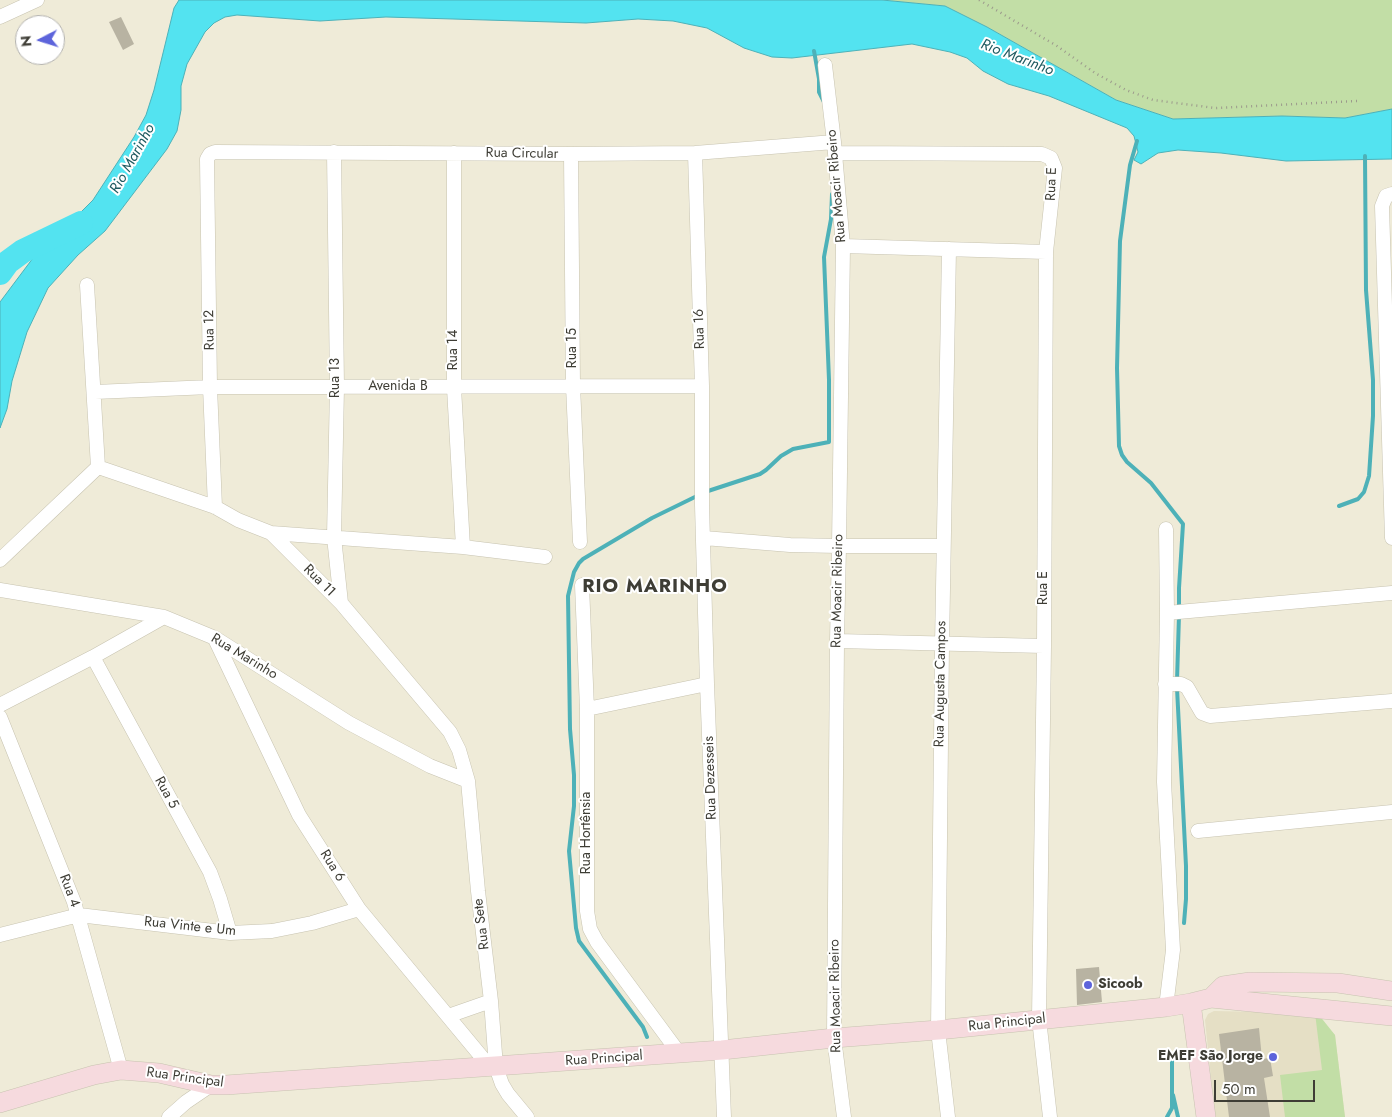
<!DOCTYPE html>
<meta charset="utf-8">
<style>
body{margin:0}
#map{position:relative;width:1392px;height:1117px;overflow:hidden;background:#efebd8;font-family:Jost,sans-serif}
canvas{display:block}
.north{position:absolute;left:15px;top:15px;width:50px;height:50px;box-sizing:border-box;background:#fff;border:1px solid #b2b1ae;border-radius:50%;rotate:265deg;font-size:14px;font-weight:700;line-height:20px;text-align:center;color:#3e3d35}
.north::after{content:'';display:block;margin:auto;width:18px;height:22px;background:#5d64db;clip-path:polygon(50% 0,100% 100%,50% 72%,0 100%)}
.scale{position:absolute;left:1214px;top:1080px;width:101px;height:22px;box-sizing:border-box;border:2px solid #3e3d35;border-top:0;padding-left:6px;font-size:15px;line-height:18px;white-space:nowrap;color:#3e3d35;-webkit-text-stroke:4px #fff;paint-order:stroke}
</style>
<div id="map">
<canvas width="1392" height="1117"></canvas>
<div class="north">N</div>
<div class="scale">50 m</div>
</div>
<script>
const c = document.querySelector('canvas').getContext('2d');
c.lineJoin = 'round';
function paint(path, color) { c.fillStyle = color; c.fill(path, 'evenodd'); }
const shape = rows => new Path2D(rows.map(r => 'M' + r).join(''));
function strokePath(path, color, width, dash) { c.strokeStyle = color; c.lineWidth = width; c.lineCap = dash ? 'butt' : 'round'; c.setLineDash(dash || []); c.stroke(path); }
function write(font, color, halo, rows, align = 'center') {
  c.font = font + ' Jost,sans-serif'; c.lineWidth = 4; c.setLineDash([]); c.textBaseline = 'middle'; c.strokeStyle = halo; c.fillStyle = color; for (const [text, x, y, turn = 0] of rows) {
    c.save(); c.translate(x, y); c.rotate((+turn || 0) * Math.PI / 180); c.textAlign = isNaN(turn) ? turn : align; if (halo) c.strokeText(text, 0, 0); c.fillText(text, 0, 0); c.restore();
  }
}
const built = shape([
 [1214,1011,1315,1013,1335,1035,1345,1117,1215,1117,1205,1020,1208,1014]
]);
const green = shape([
 [882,0,1392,0,1392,109,1345,118,1282,116,1173,119,1116,100,987,27,945,6],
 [1315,1013,1319,1015,1335,1035,1345,1117,1285,1117,1280,1075,1322,1070]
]);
const water = shape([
 [179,0,882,0,945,6,987,27,1116,100,1173,119,1282,116,1345,118,1392,109,1392,159,1286,161,1221,153,1178,150,1158,153,1141,164,1134,160,1138,152,1134,136,1127,128,1049,96,1008,84,983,71,967,58,950,52,912,44,792,58,772,57,744,48,707,28,673,21,638,19,586,23,386,17,320,21,237,15,225,17,214,23,205,32,187,64,181,86,181,110,177,131,167,149,105,231,78,255,48,288,27,332,12,381,7,409,0,428,0,302,33,258,53,236,74,219,93,200,134,137,146,115,154,90,174,8,179,0]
]);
const stream = shape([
 [814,51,819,79,819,92,824,102],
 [1137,141,1130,165,1120,241,1117,368,1119,446,1122,455,1127,462,1151,483,1183,524,1179,588,1179,608],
 [705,492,760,474,766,470,781,456,793,449,829,442,829,380,824,257,831,219,832,194],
 [1339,506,1358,499,1364,492,1369,476,1373,416,1373,380,1366,290,1365,156],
 [1177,681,1179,615],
 [1177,688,1186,866,1186,899,1184,923],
 [647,1037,643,1027,579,941,576,928,569,851,574,806,574,775,570,729,568,596,574,572,579,563,583,559,652,518,699,495],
 [1173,1095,1178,1117],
 [1167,1117,1172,1108,1172,1055]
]);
const river = shape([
 [0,273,8,262,23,251,81,223]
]);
const building = shape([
 [121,17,134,44,123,50,109,22],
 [1099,967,1102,1002,1077,1005,1076,969],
 [1259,1028,1262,1059,1270,1058,1273,1076,1264,1078,1270,1117,1229,1117,1219,1034]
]);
const path = shape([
 [979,0,1057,46,1095,73,1126,90,1153,100,1215,108,1357,101]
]);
const street = shape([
 [0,17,37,0],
 [825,65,834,142,843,246,839,546,837,641,834,1038,844,1117],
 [334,152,337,387,334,537,341,603],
 [454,153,454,388,463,547],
 [695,153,702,386,702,505,707,684,724,1117],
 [835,153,1042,154,1051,158,1055,168,1046,252,1044,646,1039,1019,1050,1117],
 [571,154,573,386,580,542],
 [1392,194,1386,196,1382,206,1392,538],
 [843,246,1046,252],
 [87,285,98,467],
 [95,392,210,387,702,386],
 [98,467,215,507,238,520,271,533,341,603,450,732,459,750,468,781,478,891,491,1001,496,1067,502,1084,508,1094,527,1117],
 [215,507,210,387,207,159,210,154,215,152,571,154,695,153,834,142],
 [1166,529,1167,613],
 [271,533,463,547,545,557],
 [704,538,790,545,839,546,943,546],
 [0,560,98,467],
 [582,585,587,709,587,911,590,929,597,942,679,1053],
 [0,590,164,617,215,638,349,723,430,766,468,781],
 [215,639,299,815,359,909,490,1067],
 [837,641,1044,646],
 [93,657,210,872,220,899,230,933],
 [1165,684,1181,684,1187,687,1202,713,1210,716,1392,701],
 [0,705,93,657,164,617],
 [587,709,707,684],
 [0,717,74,902,121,1070],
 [1198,831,1392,812],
 [0,935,79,915,230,933,272,931,312,923,359,909],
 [1166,1007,1173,950,1164,782,1167,613,1392,593],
 [448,1016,491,1001],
 [169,1117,186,1102,211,1085],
 [948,1117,938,1030,942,645,949,249]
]);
const secondary = shape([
 [1211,998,1223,986,1250,982,1338,983,1392,991],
 [1191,1003,1206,1117],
 [0,1103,94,1075,121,1070,159,1073,211,1085,226,1085,722,1050,834,1038,938,1030,1166,1007,1191,1003,1211,998,1392,1016]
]);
const markers = [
 [1088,985,5,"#5d64db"],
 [1273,1057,5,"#5d64db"]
];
const streetNames = [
 ["Rua Circular",522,154,1],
 ["Rua E",1052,184,-88],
 ["Rua Moacir Ribeiro",837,186,-95],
 ["Rua 16",700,329,-92],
 ["Rua 12",210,330,-91],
 ["Rua 15",573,348,-90],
 ["Rua 14",454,350,-90],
 ["Rua 13",336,378,-90],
 ["Avenida B",398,387],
 ["Rua 11",319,581,45],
 ["Rua E",1044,588,-90],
 ["Rua Moacir Ribeiro",838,591,-89],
 ["Rua Marinho",244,657,31],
 ["Rua Augusta Campos",941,684,-89],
 ["Rua Dezesseis",711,778,-92],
 ["Rua 5",166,793,61],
 ["Rua Hortênsia",587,833,-90],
 ["Rua 6",332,866,58],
 ["Rua 4",69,891,69],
 ["Rua Sete",482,924,-97],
 ["Rua Vinte e Um",190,927,6],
 ["Rua Moacir Ribeiro",836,996,-91],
 ["Rua Principal",1007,1023,-6],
 ["Rua Principal",604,1059,-4],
 ["Rua Principal",185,1078,8]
];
const poiNames = [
 ["Sicoob",1098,985],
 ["EMEF São Jorge",1263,1057,"right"]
];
const waterNames = [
 ["Rio Marinho",1017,58,21],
 ["Rio Marinho",133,159,-61]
];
const districtNames = [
 ["RIO MARINHO",655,587]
];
paint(built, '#e5dfc5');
paint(green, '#c2dea6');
paint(water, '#53e3f0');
strokePath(water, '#4db1b8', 1);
strokePath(stream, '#4db1b8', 4);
strokePath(river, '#53e3f0', 24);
paint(building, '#b8b3a2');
strokePath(street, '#c7c3b0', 15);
strokePath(secondary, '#c7c3b0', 20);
strokePath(path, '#9c9a8c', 2.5, [1, 4]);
strokePath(street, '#fff', 14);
strokePath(secondary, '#f6dade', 19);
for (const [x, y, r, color] of markers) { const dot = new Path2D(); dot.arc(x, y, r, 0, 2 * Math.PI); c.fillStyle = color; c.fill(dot); strokePath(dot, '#fff', 2); }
write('14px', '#3e3d35', '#fff', streetNames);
write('bold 14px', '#3e3d35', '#fff', poiNames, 'left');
write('italic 15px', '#205b61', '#fff', waterNames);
c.letterSpacing = '1px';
write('bold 19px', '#3e3d35', '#fff', districtNames);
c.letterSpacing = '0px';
</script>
